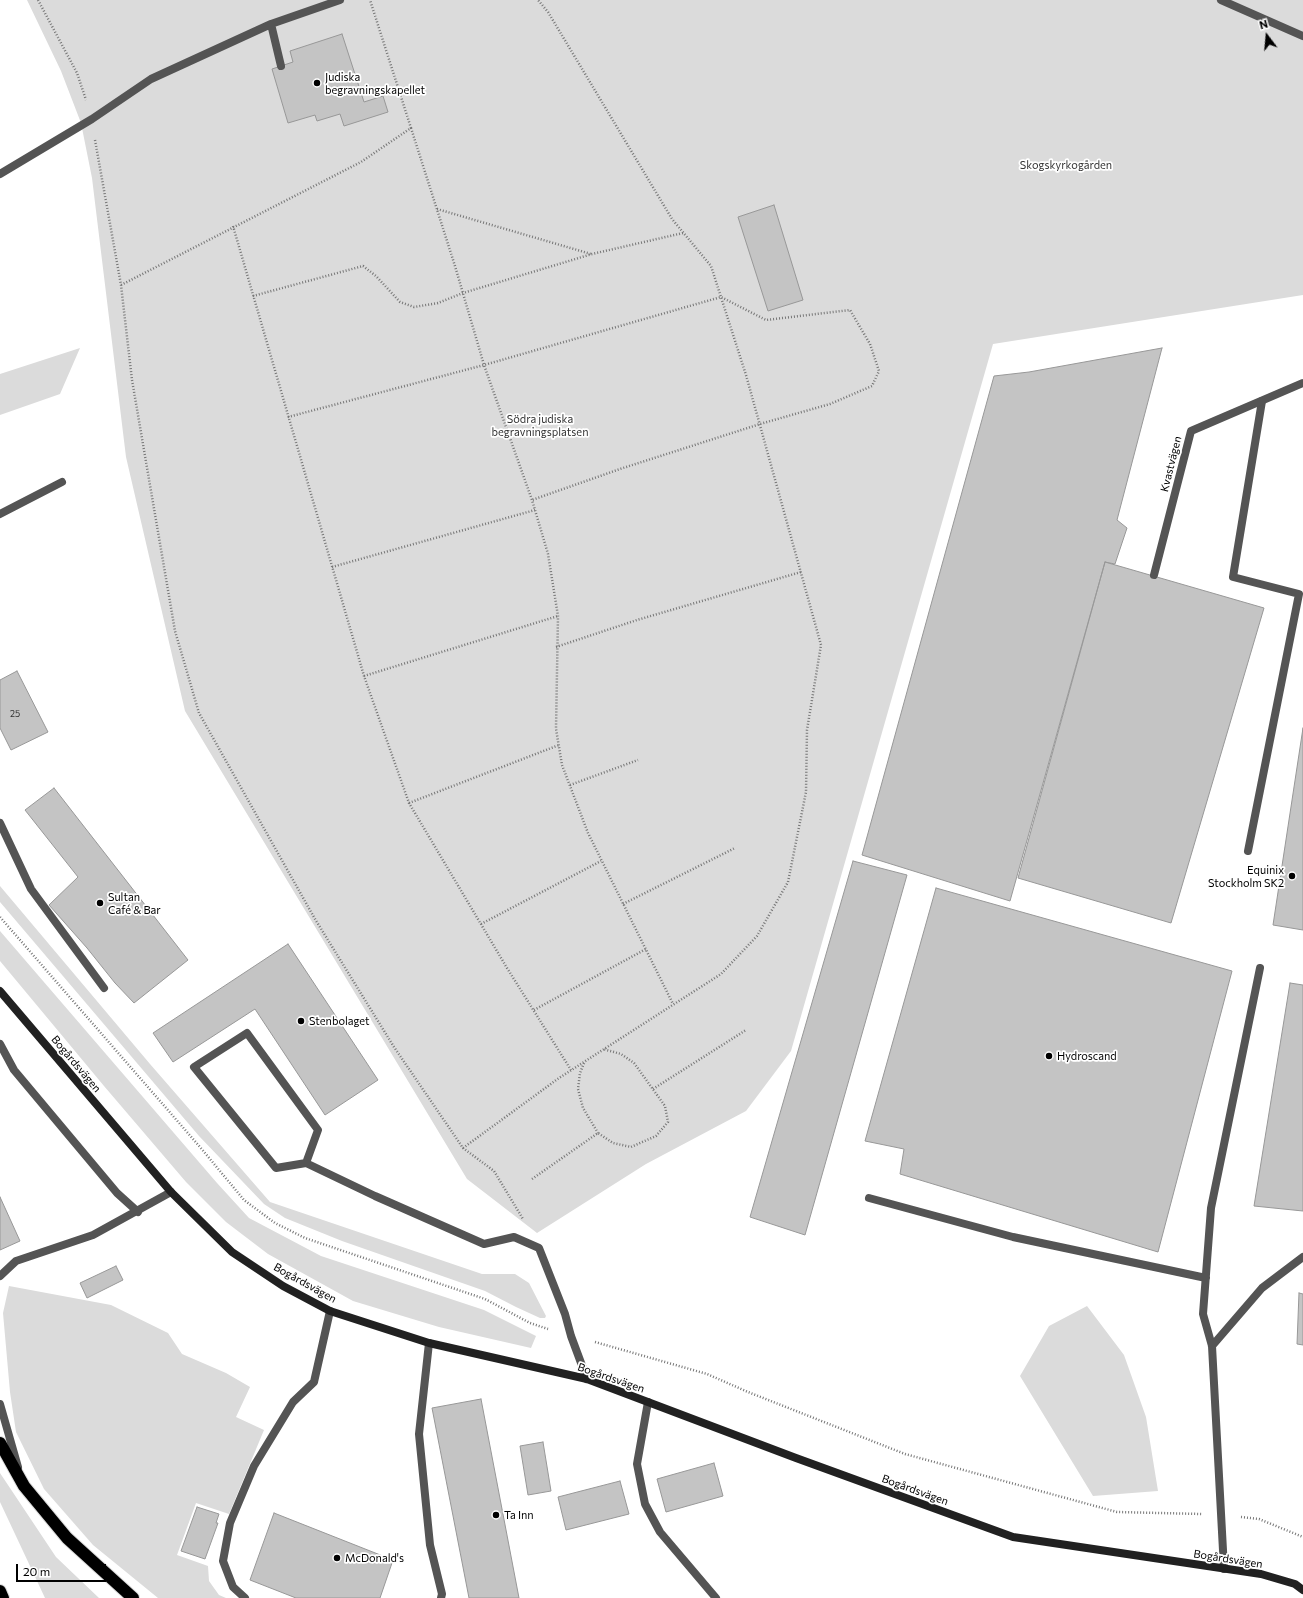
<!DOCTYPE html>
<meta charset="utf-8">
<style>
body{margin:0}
#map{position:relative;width:1303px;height:1598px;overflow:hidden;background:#fff;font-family:Commissioner,sans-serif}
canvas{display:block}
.north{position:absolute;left:1247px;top:16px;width:40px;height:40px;-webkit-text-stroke:3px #fff;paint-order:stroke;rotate:344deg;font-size:11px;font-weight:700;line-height:16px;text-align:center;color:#000}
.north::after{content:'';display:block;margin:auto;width:14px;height:18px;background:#000;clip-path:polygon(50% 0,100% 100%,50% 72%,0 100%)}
.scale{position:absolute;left:16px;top:1564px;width:90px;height:18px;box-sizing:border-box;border:2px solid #000;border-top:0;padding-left:5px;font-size:12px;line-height:14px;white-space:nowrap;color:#000;-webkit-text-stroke:3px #fff;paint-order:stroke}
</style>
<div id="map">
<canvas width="1303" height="1598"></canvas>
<div class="north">N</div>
<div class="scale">20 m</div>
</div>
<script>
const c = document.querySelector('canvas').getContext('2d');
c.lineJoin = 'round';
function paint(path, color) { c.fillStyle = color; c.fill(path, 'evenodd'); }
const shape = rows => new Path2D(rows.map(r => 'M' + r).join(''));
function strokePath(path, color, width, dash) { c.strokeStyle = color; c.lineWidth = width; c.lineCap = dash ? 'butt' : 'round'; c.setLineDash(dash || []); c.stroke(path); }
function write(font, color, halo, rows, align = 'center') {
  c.font = font + ' Commissioner,sans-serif'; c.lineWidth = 3.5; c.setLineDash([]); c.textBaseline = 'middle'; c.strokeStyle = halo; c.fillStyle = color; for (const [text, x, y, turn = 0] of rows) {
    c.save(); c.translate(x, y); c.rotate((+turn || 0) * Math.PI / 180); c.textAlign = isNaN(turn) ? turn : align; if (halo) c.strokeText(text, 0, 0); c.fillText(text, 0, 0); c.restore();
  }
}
const green = shape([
 [27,0,1303,0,1303,295,993,344,791,1051,746,1111,646,1164,537,1233,467,1179,185,711,126,457,92,178,81,123,61,71],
 [80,348,60,394,0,415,0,374],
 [0,886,150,1064,270,1202,482,1274,515,1274,529,1283,546,1316,545,1318,540,1318,516,1307,485,1291,342,1241,285,1218,264,1204,199,1136,0,902],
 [0,931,217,1183,249,1218,321,1256,484,1310,536,1336,531,1348,439,1327,353,1301,268,1254,226,1222,186,1182,104,1086,0,961],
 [9,1286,111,1305,168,1333,182,1354,226,1373,250,1387,236,1417,264,1430,229,1514,196,1503,177,1555,208,1566,209,1581,219,1595,226,1598,158,1598,93,1545,44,1489,16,1432,10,1392,3,1313],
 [1087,1306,1124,1355,1146,1417,1158,1491,1093,1496,1020,1376,1049,1326],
 [0,1473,56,1557,99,1598,45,1598,0,1502]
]);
const building = shape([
 [342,34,364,102,383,96,388,112,344,126,340,114,317,121,315,115,288,123,272,69,293,62,290,51,342,34],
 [774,205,803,300,768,311,738,217,774,205],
 [1162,348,1117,520,1127,528,1115,564,1105,562,1010,901,862,855,994,376,1029,372,1162,348],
 [1105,562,1264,608,1171,923,1018,878,1105,562],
 [17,671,48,732,11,750,0,728,0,680,17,671],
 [1303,728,1303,930,1273,925,1303,728],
 [54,788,188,960,134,1003,115,983,87,948,49,905,78,877,25,810,54,788],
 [853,861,907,875,805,1235,750,1217,853,861],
 [936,888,1232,971,1158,1252,900,1174,904,1149,865,1141,936,888],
 [288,944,378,1080,325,1115,255,1009,173,1062,153,1033,288,944],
 [1290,983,1303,985,1303,1211,1254,1206,1290,983],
 [0,1197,20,1241,0,1250,0,1197],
 [116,1266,123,1280,87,1298,80,1283,116,1266],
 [1299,1293,1303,1294,1303,1345,1297,1344,1299,1293],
 [481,1399,519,1598,469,1598,432,1408,481,1399],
 [543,1442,551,1491,528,1495,520,1446,543,1442],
 [714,1463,723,1496,666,1512,657,1479,714,1463],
 [620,1481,629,1514,566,1530,558,1497,620,1481],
 [197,1507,219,1514,216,1523,218,1523,205,1559,181,1551,197,1507],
 [274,1513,393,1560,380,1598,296,1598,250,1580,274,1513]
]);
const path = shape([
 [38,0,77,73,86,100],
 [411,128,455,266,484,365,532,500,548,554,558,616,556,729,562,765,588,833,673,1004],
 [95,140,121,285,132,380,175,631,199,713,315,919,394,1047,463,1148,494,1171,523,1219],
 [437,209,591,254],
 [233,226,364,676,409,803,507,968,571,1070],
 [121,285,361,162,411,128,370,0],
 [253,296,363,266,376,276,400,302,414,307,438,303,463,293,592,254,683,233],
 [288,417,484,365,721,297,766,320,850,310,870,344,879,371,872,386,830,404,760,424,620,469,532,500],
 [332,567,535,510],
 [556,647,637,620,801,572],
 [364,676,558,616],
 [570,785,638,760],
 [409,803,559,745],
 [623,904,735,848],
 [0,917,200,1147,244,1200,275,1223,305,1238,485,1299,530,1323,548,1329],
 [481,924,601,861],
 [534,1010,646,949],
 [584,1063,580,1073,578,1089,583,1108,598,1133],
 [653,1089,746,1030],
 [463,1148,559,1078,721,974,757,936,788,882,806,792,807,730,821,645,746,375,711,266,672,219,548,12,538,0],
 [532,1179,598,1133,613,1143,631,1147,656,1136,668,1122,665,1106,634,1063,621,1054,603,1049],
 [595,1342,707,1374,748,1392,905,1454,1117,1512,1202,1514],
 [1241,1517,1259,1519,1303,1537]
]);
const lane = shape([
 [271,24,281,66],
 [0,174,92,119,151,79,271,24,340,0],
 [0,514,62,482],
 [0,823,31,889,104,988],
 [1248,851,1299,594,1233,577,1262,401],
 [0,1044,14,1070,117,1193,138,1212],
 [306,1163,318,1130,247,1033,194,1067,276,1168,306,1163,375,1196,484,1244,514,1237,539,1248,565,1314,571,1336,587,1379],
 [869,1198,1013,1237,1206,1278],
 [0,1276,16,1261,93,1235,171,1192],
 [429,1343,419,1434,430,1545,442,1594,441,1598],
 [1212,1346,1262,1288,1303,1257],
 [648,1402,637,1464,645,1504,660,1532,716,1598],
 [0,1404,18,1467],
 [1224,1569,1212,1346,1203,1314,1211,1208,1260,968],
 [245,1598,233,1587,223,1561,230,1523,254,1466,293,1402,314,1382,330,1311]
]);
const street = shape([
 [1221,0,1303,36],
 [1154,575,1191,431,1303,383]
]);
const secondary = shape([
 [0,991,171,1192,232,1252,283,1286,330,1311,429,1343,587,1379,796,1458,1013,1537,1261,1574,1295,1584,1303,1590]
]);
const highway = shape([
 [0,1443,24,1486,67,1538,133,1598],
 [0,1591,3,1598]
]);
const markers = [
 [317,83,4,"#000"],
 [1292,876,4,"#000"],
 [100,903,4,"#000"],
 [301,1021,4,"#000"],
 [1049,1056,4,"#000"],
 [496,1515,4,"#000"],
 [337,1558,4,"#000"]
];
const numberNames = [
 ["25",15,714]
];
const poiNames = [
 ["Judiska",325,77],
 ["begravningskapellet",325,90],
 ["Equinix",1284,870,"right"],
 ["Stockholm SK2",1284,883,"right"],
 ["Sultan",108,897],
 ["Café & Bar",108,910],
 ["Stenbolaget",309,1021],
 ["Hydroscand",1057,1056],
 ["Ta Inn",504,1515],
 ["McDonald's",345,1558]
];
const parkNames = [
 ["Skogskyrkogården",1066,165],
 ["Södra judiska",540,419],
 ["begravningsplatsen",540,432]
];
const streetNames = [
 ["Kvastvägen",1171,464,-76],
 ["Bogårdsvägen",76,1064,50],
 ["Bogårdsvägen",305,1283,29],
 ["Bogårdsvägen",611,1378,19],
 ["Bogårdsvägen",915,1490,20],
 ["Bogårdsvägen",1228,1559,9]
];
paint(green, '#dbdbdb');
paint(building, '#c4c4c4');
strokePath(building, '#989898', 1);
strokePath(highway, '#dbdbdb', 14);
strokePath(path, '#767676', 2.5, [1, 2]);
strokePath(lane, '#545454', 8);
strokePath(street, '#545454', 8);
strokePath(secondary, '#212121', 8);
strokePath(highway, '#000', 12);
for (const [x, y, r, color] of markers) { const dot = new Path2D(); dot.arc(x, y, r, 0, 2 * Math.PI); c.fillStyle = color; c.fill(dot); strokePath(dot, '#fff', 1.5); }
write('9px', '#313131', null, numberNames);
write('11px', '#000', '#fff', poiNames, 'left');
write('11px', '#323232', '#fff', parkNames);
write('11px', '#000', '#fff', streetNames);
</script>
